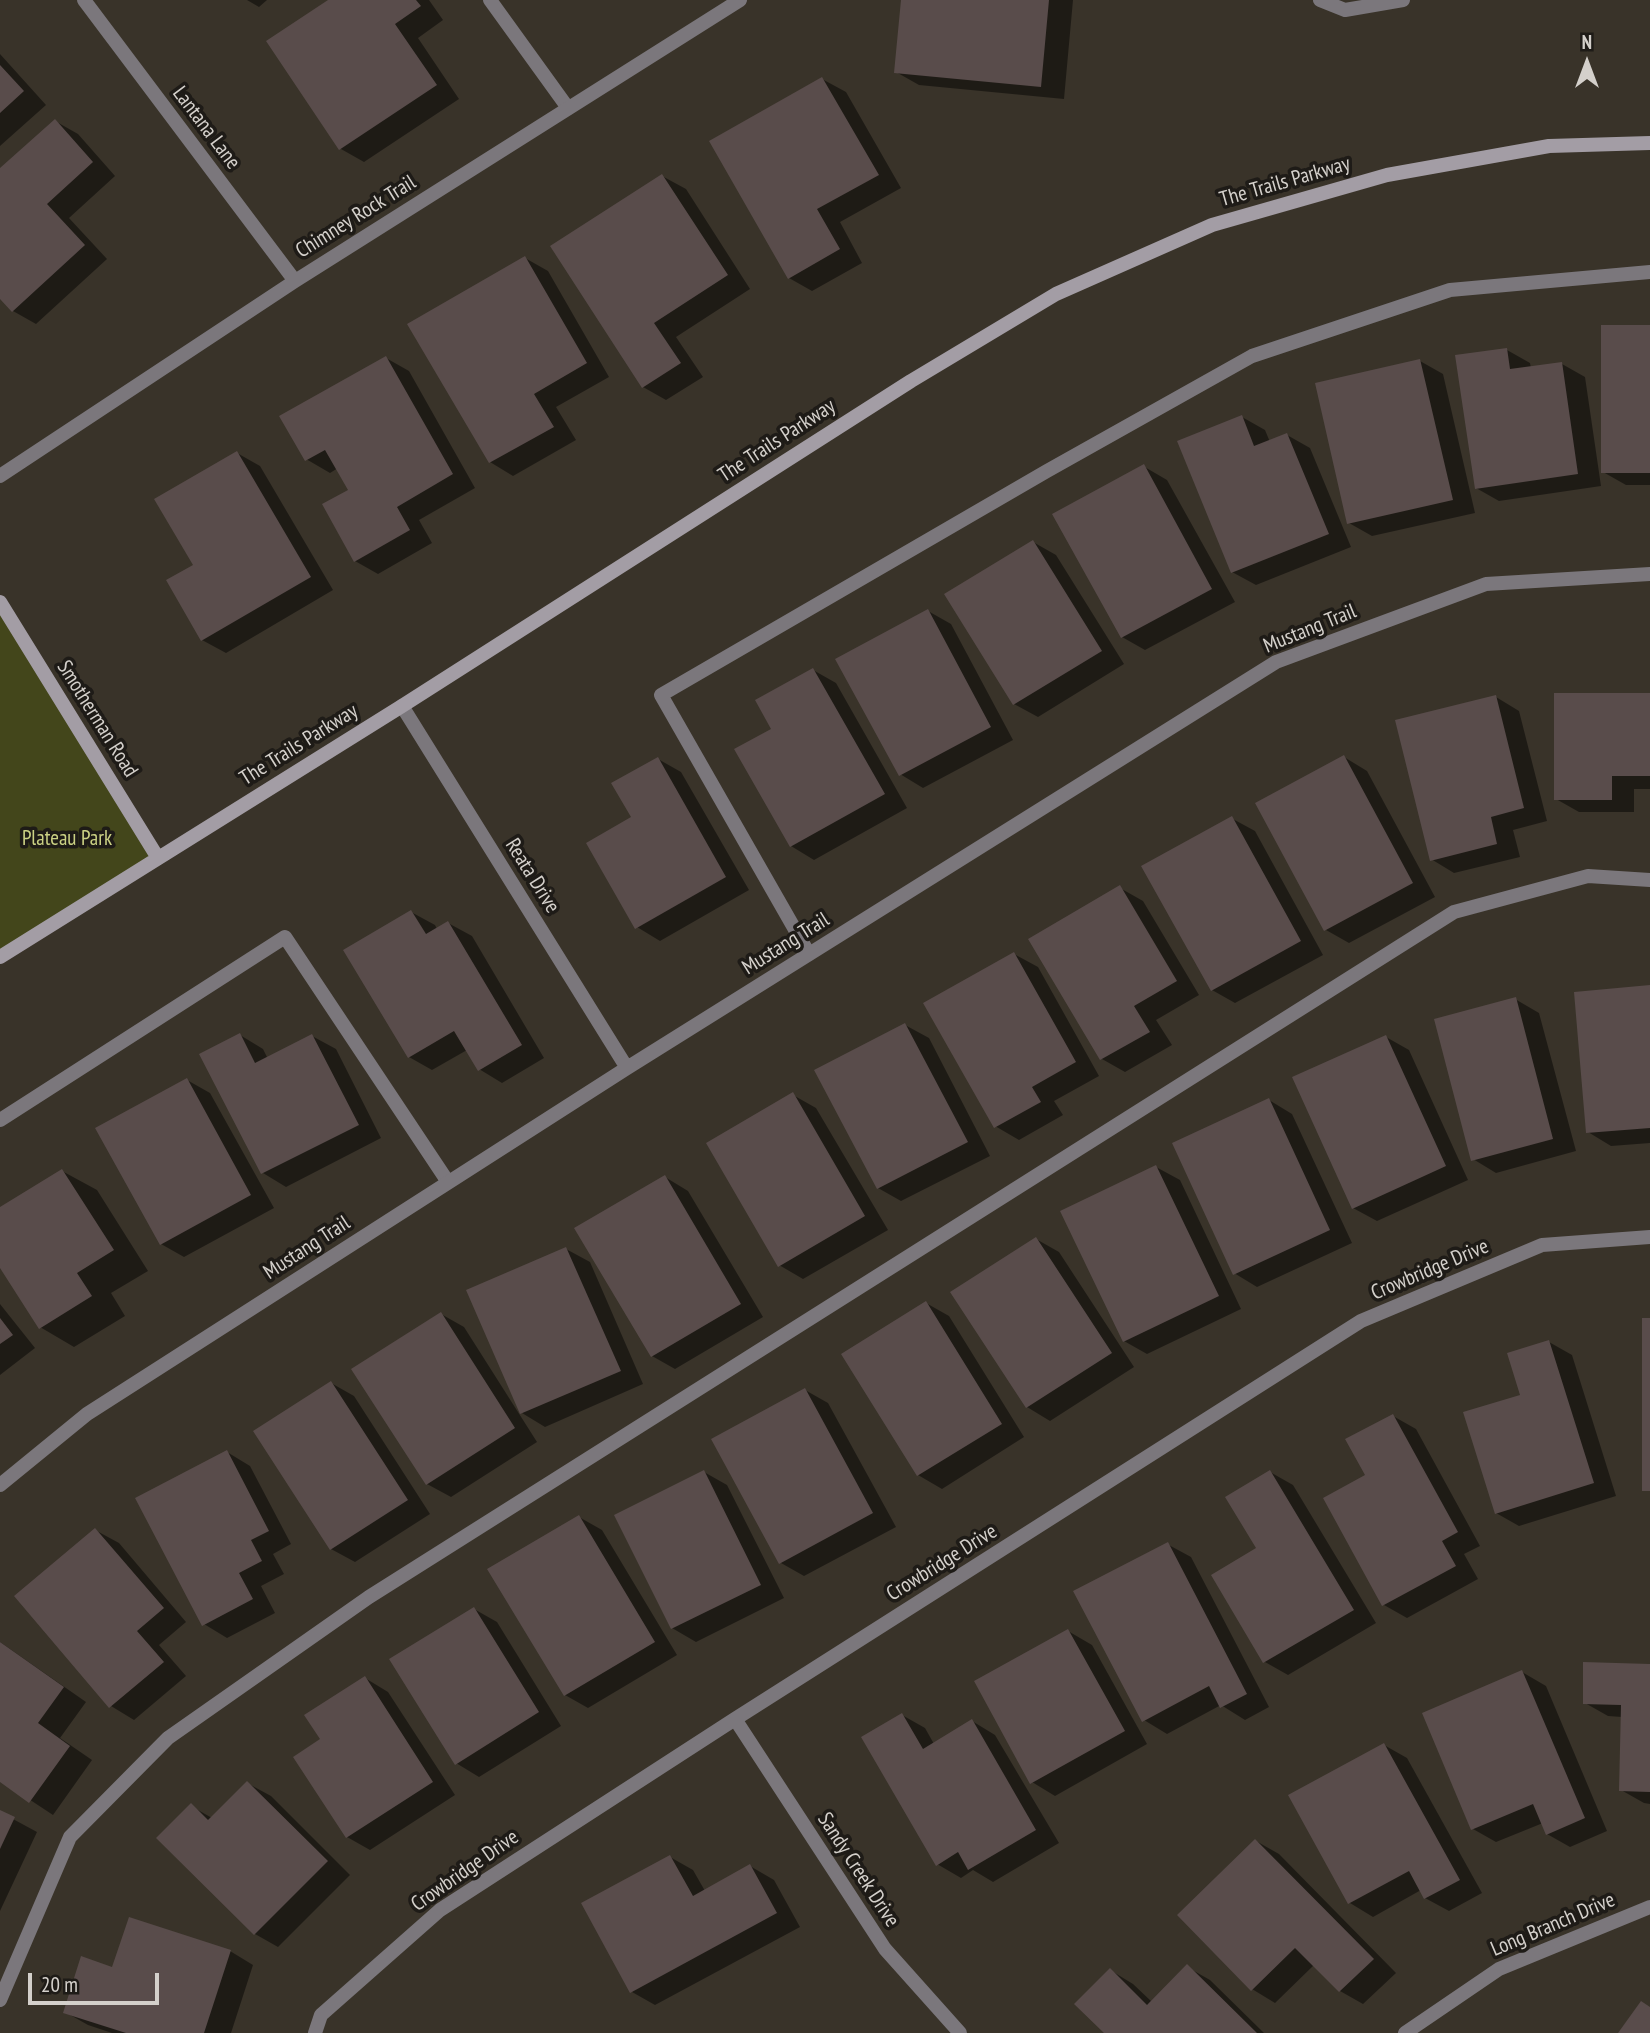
<!DOCTYPE html>
<style>
body{margin:0}
#map{position:relative;width:1650px;height:2033px;overflow:hidden;background:#393329;font-family:"PT Sans Narrow",sans-serif}
canvas{display:block}
.north{position:absolute;left:1552px;top:28px;width:70px;height:70px;-webkit-text-stroke:5px #1e1b17;paint-order:stroke;rotate:0deg;font-size:19px;font-weight:700;line-height:28px;text-align:center;color:#d4d0cb}
.north::after{content:'';display:block;margin:auto;width:24px;height:32px;background:#d4d0cb;clip-path:polygon(50% 0,100% 100%,50% 72%,0 100%)}
.scale{position:absolute;left:28px;top:1973px;width:131px;height:32px;box-sizing:border-box;border:4px solid #d4d0cb;border-top:0;padding-left:9px;font-size:21px;line-height:24px;white-space:nowrap;color:#d4d0cb;-webkit-text-stroke:5px #1e1b17;paint-order:stroke}
</style>
<div id="map">
<canvas width="1650" height="2033"></canvas>
<div class="north">N</div>
<div class="scale">20 m</div>
</div>
<script>
const c = document.querySelector('canvas').getContext('2d');
c.lineJoin = 'round';
function paint(path, color) { c.fillStyle = color; c.fill(path, 'evenodd'); }
const shape = rows => new Path2D(rows.map(r => 'M' + r).join(''));
function strokePath(path, color, width, dash) { c.strokeStyle = color; c.lineWidth = width; c.lineCap = dash ? 'butt' : 'round'; c.setLineDash(dash || []); c.stroke(path); }
function write(font, color, halo, rows, align = 'center') {
  c.font = font + ' "PT Sans Narrow",sans-serif'; c.lineWidth = 7; c.setLineDash([]); c.textBaseline = 'middle'; c.strokeStyle = halo; c.fillStyle = color; for (const [text, x, y, turn = 0] of rows) {
    c.save(); c.translate(x, y); c.rotate((+turn || 0) * Math.PI / 180); c.textAlign = isNaN(turn) ? turn : align; if (halo) c.strokeText(text, 0, 0); c.fillText(text, 0, 0); c.restore();
  }
}
const green = shape([
 [0,608,158,858,0,963]
]);
const shadow = shape([
 [247,0,267,0,259,7],
 [331,0,429,0,443,20,418,38,459,99,364,162,341,149,269,42],
 [903,0,1073,0,1064,99,919,85,896,72],
 [0,54,46,105,0,146],
 [822,79,846,92,901,188,840,222,862,263,812,291,789,278],
 [55,121,78,134,115,176,69,218,107,259,36,324,13,311,0,297,0,171],
 [662,176,686,189,750,289,676,337,703,377,666,400,643,387],
 [525,258,548,271,609,377,556,407,576,440,513,476,490,462],
 [1650,327,1650,485,1626,485,1603,472],
 [1507,350,1530,363,1531,368,1562,364,1585,377,1601,486,1499,501,1476,488],
 [386,358,409,371,475,488,419,520,432,543,378,574,355,561,350,490,338,468,330,473,306,459],
 [1420,361,1443,374,1475,513,1372,536,1349,523],
 [1242,417,1265,430,1270,442,1287,435,1310,448,1351,547,1256,585,1232,572],
 [237,453,260,466,333,590,226,653,202,640,195,566],
 [1143,466,1167,480,1235,602,1145,650,1122,637],
 [1033,542,1056,555,1124,664,1038,717,1014,704],
 [928,611,951,624,1013,740,923,788,900,774],
 [813,670,836,683,907,808,814,860,791,846,773,730],
 [1650,695,1650,789,1634,789,1634,812,1579,812,1556,799],
 [1496,697,1519,711,1547,821,1513,830,1520,857,1454,873,1431,859],
 [1344,757,1367,771,1435,897,1349,943,1326,930],
 [658,759,681,772,749,890,660,941,637,927,633,818],
 [1231,818,1255,831,1323,955,1235,1003,1212,990],
 [1120,888,1143,901,1199,995,1156,1020,1172,1045,1125,1072,1102,1059],
 [411,912,435,925,437,929,448,923,472,936,544,1058,502,1083,479,1069,467,1050,432,1070,409,1057],
 [1014,954,1038,967,1099,1076,1054,1101,1063,1115,1019,1140,995,1126],
 [1650,987,1650,1143,1611,1146,1588,1132],
 [1515,999,1539,1013,1576,1151,1496,1173,1473,1159],
 [905,1025,929,1038,990,1156,901,1201,878,1188],
 [240,1035,263,1049,268,1059,312,1036,336,1049,381,1138,286,1187,263,1173],
 [1386,1037,1409,1050,1468,1180,1377,1221,1353,1208],
 [187,1080,210,1093,274,1208,184,1257,161,1244],
 [793,1095,816,1108,888,1230,803,1279,779,1265],
 [1269,1100,1292,1114,1352,1243,1257,1287,1234,1273],
 [1156,1167,1180,1180,1241,1309,1147,1354,1124,1341],
 [62,1171,97,1190,148,1271,111,1293,125,1316,74,1347,40,1327,0,1265,0,1209],
 [665,1177,688,1191,763,1317,675,1369,652,1356],
 [1036,1239,1059,1252,1134,1367,1050,1421,1027,1407],
 [566,1249,590,1262,643,1384,545,1427,522,1413],
 [926,1303,949,1316,1024,1437,942,1489,918,1475,843,1354],
 [0,1304,35,1348,0,1375],
 [441,1314,464,1327,537,1442,451,1497,427,1484],
 [1549,1342,1572,1355,1616,1496,1519,1526,1496,1513,1522,1396],
 [331,1383,354,1396,430,1514,355,1562,331,1549,255,1432],
 [805,1390,828,1403,896,1527,804,1576,781,1563],
 [1393,1416,1416,1429,1480,1546,1464,1554,1478,1579,1407,1618,1384,1605,1367,1476],
 [227,1452,250,1466,291,1544,273,1554,284,1574,261,1586,275,1613,227,1638,204,1624],
 [704,1472,727,1485,784,1598,696,1642,672,1628],
 [1270,1472,1293,1485,1376,1623,1288,1675,1265,1662,1259,1549],
 [579,1517,602,1530,677,1655,588,1708,565,1695],
 [95,1530,119,1543,186,1622,159,1645,186,1676,134,1720,111,1706],
 [1167,1544,1191,1557,1269,1707,1245,1720,1221,1705,1167,1734,1144,1720],
 [474,1609,497,1622,561,1726,479,1777,456,1763],
 [1068,1631,1092,1645,1147,1744,1055,1796,1032,1782],
 [0,1642,86,1702,60,1738,92,1760,53,1815,0,1780],
 [1650,1665,1650,1804,1644,1803,1621,1790,1622,1717,1608,1716,1585,1703],
 [1522,1672,1546,1686,1607,1831,1570,1847,1547,1834,1543,1823,1496,1842,1473,1829],
 [365,1678,388,1692,455,1795,370,1850,347,1837,322,1740],
 [902,1715,925,1728,934,1744,972,1721,995,1735,1059,1843,993,1882,973,1870,961,1878,937,1864],
 [1384,1745,1407,1758,1482,1893,1449,1911,1425,1898,1421,1890,1373,1917,1350,1903,1290,1796],
 [247,1783,271,1796,350,1875,278,1947,255,1934,191,1806,212,1818],
 [0,1812,37,1832,0,1911],
 [1256,1841,1279,1854,1396,1973,1363,2004,1340,1991,1314,1965,1275,2003,1252,1989],
 [670,1857,693,1870,705,1891,750,1866,774,1880,800,1927,655,2005,632,1992],
 [230,1951,253,1965,231,2033,112,2033,88,2025,65,2012,114,1969],
 [1187,1967,1210,1980,1264,2033,1106,2033,1110,1970,1133,1984,1152,2002]
]);
const building = shape([
 [328,0,416,0,421,6,395,24,437,85,339,150,266,41],
 [901,0,1049,0,1041,87,894,73],
 [0,65,24,91,0,113],
 [822,77,879,175,817,209,840,249,788,279,709,141],
 [55,119,93,162,47,204,85,245,12,312,0,299,0,168],
 [662,174,728,275,654,323,681,363,642,388,550,246],
 [525,256,587,363,534,394,554,427,489,463,407,324],
 [1601,325,1650,325,1650,473,1601,473],
 [1507,348,1510,369,1562,362,1578,474,1475,489,1455,355],
 [386,356,453,474,397,507,410,530,354,562,322,504,348,490,325,450,305,461,279,416],
 [1420,359,1453,500,1347,524,1315,383],
 [1242,415,1254,446,1287,433,1329,534,1231,573,1177,441],
 [237,451,311,577,201,641,166,580,193,565,154,499],
 [1144,464,1212,589,1121,638,1052,514],
 [1033,540,1102,651,1013,705,944,594],
 [928,609,991,727,899,776,835,659],
 [813,668,885,794,790,847,734,749,771,729,755,700],
 [1554,693,1650,693,1650,776,1612,776,1612,800,1554,800],
 [1496,695,1524,808,1491,817,1497,844,1430,861,1395,720],
 [1344,755,1413,883,1324,931,1255,803],
 [658,757,726,877,635,929,586,843,631,817,611,783],
 [1232,816,1301,941,1211,991,1141,866],
 [1120,885,1177,981,1134,1006,1150,1032,1100,1060,1028,939],
 [411,910,426,934,448,921,522,1045,478,1071,454,1031,408,1058,343,950],
 [1014,952,1076,1062,1032,1087,1041,1102,994,1128,923,1003],
 [1650,985,1650,1128,1586,1133,1574,992],
 [1516,997,1553,1139,1471,1161,1434,1019],
 [905,1023,968,1142,877,1189,814,1070],
 [240,1033,255,1063,312,1034,359,1125,261,1174,199,1054],
 [1386,1035,1446,1166,1352,1209,1292,1077],
 [187,1078,251,1195,160,1245,95,1128],
 [793,1092,865,1216,778,1267,706,1143],
 [1269,1098,1330,1230,1233,1275,1172,1143],
 [1156,1165,1219,1296,1123,1342,1060,1211],
 [62,1169,114,1250,77,1273,92,1296,39,1329,0,1268,0,1207],
 [665,1175,741,1304,651,1357,574,1228],
 [1036,1237,1112,1353,1026,1408,950,1292],
 [566,1247,621,1371,520,1414,466,1290],
 [926,1301,1002,1424,917,1476,841,1354],
 [441,1312,515,1428,426,1485,351,1369],
 [0,1318,13,1335,0,1344],
 [1642,1318,1650,1318,1650,1491,1642,1491],
 [1549,1340,1594,1483,1495,1514,1463,1412,1520,1395,1507,1353],
 [331,1381,408,1500,330,1550,253,1431],
 [805,1388,873,1513,779,1564,711,1439],
 [1393,1414,1458,1532,1442,1541,1456,1566,1382,1606,1323,1498,1365,1475,1345,1439],
 [227,1450,269,1531,251,1540,262,1561,239,1573,253,1599,202,1626,135,1498],
 [704,1470,761,1585,671,1629,614,1515],
 [1270,1470,1354,1610,1263,1663,1211,1575,1256,1548,1225,1497],
 [579,1515,655,1642,564,1696,487,1569],
 [95,1528,164,1608,137,1631,164,1662,109,1708,14,1596],
 [1168,1542,1247,1694,1220,1708,1209,1686,1142,1722,1073,1591],
 [474,1607,539,1712,455,1765,389,1659],
 [1068,1629,1125,1731,1030,1784,974,1681],
 [0,1642,64,1687,38,1723,70,1746,29,1803,0,1782],
 [1583,1662,1650,1664,1650,1792,1619,1791,1621,1705,1583,1704],
 [1522,1670,1585,1818,1546,1835,1533,1804,1471,1830,1422,1713],
 [365,1676,433,1782,346,1838,293,1757,320,1739,304,1715],
 [902,1713,923,1749,972,1719,1036,1830,968,1870,958,1852,936,1866,861,1737],
 [1384,1743,1460,1880,1424,1899,1409,1871,1348,1904,1288,1795],
 [247,1781,328,1861,254,1935,156,1838,191,1803,208,1820],
 [0,1810,15,1817,0,1849],
 [1255,1839,1374,1959,1339,1992,1295,1948,1251,1991,1177,1915],
 [670,1855,693,1896,750,1864,777,1913,630,1993,581,1903],
 [129,1917,231,1950,204,2033,126,2033,63,2013,81,1956,112,1967],
 [1187,1964,1257,2033,1104,2033,1074,2004,1110,1968,1147,2005],
 [1641,2001,1650,2007,1650,2033,1618,2033]
]);
const lane = shape([
 [490,0,568,108],
 [1320,0,1345,10,1403,0],
 [809,954,661,695,1047,471,1252,356,1450,290,1650,272],
 [0,1120,285,937,448,1182],
 [0,2000,70,1837,168,1738,369,1597,1454,912,1588,876,1650,880]
]);
const street = shape([
 [84,0,295,281],
 [0,476,295,281,740,0],
 [402,706,627,1068],
 [0,1485,87,1414,627,1068,1276,662,1486,584,1650,574],
 [735,1719,885,1949,960,2033],
 [315,2033,321,2015,440,1910,735,1719,1361,1321,1542,1245,1650,1237],
 [1405,2033,1499,1969,1650,1907]
]);
const secondary = shape([
 [0,602,158,858],
 [0,957,402,706,911,381,1056,294,1212,225,1387,175,1549,146,1650,143]
]);
const streetNames = [
 ["Lantana Lane",206,128,53],
 ["The Trails Parkway",1285,182,-16],
 ["Chimney Rock Trail",356,217,-32],
 ["The Trails Parkway",777,441,-33],
 ["Mustang Trail",1310,629,-22],
 ["Smotherman Road",97,719,58],
 ["The Trails Parkway",299,745,-32],
 ["Reata Drive",532,876,58],
 ["Mustang Trail",786,944,-32],
 ["Mustang Trail",307,1248,-33],
 ["Crowbridge Drive",1430,1270,-23],
 ["Crowbridge Drive",942,1563,-32],
 ["Sandy Creek Drive",858,1870,57],
 ["Crowbridge Drive",465,1871,-35],
 ["Long Branch Drive",1553,1925,-23]
];
const parkNames = [
 ["Plateau Park",67,839]
];
paint(green, '#43461b');
paint(shadow, '#0007');
paint(building, '#594c4b');
strokePath(lane, '#7b777c', 14);
strokePath(street, '#7b777c', 14);
strokePath(secondary, '#a39da5', 14);
write('21px', '#d4d0cb', '#1e1b17', streetNames);
write('21px', '#cbd184', '#1e1b17', parkNames);
</script>
